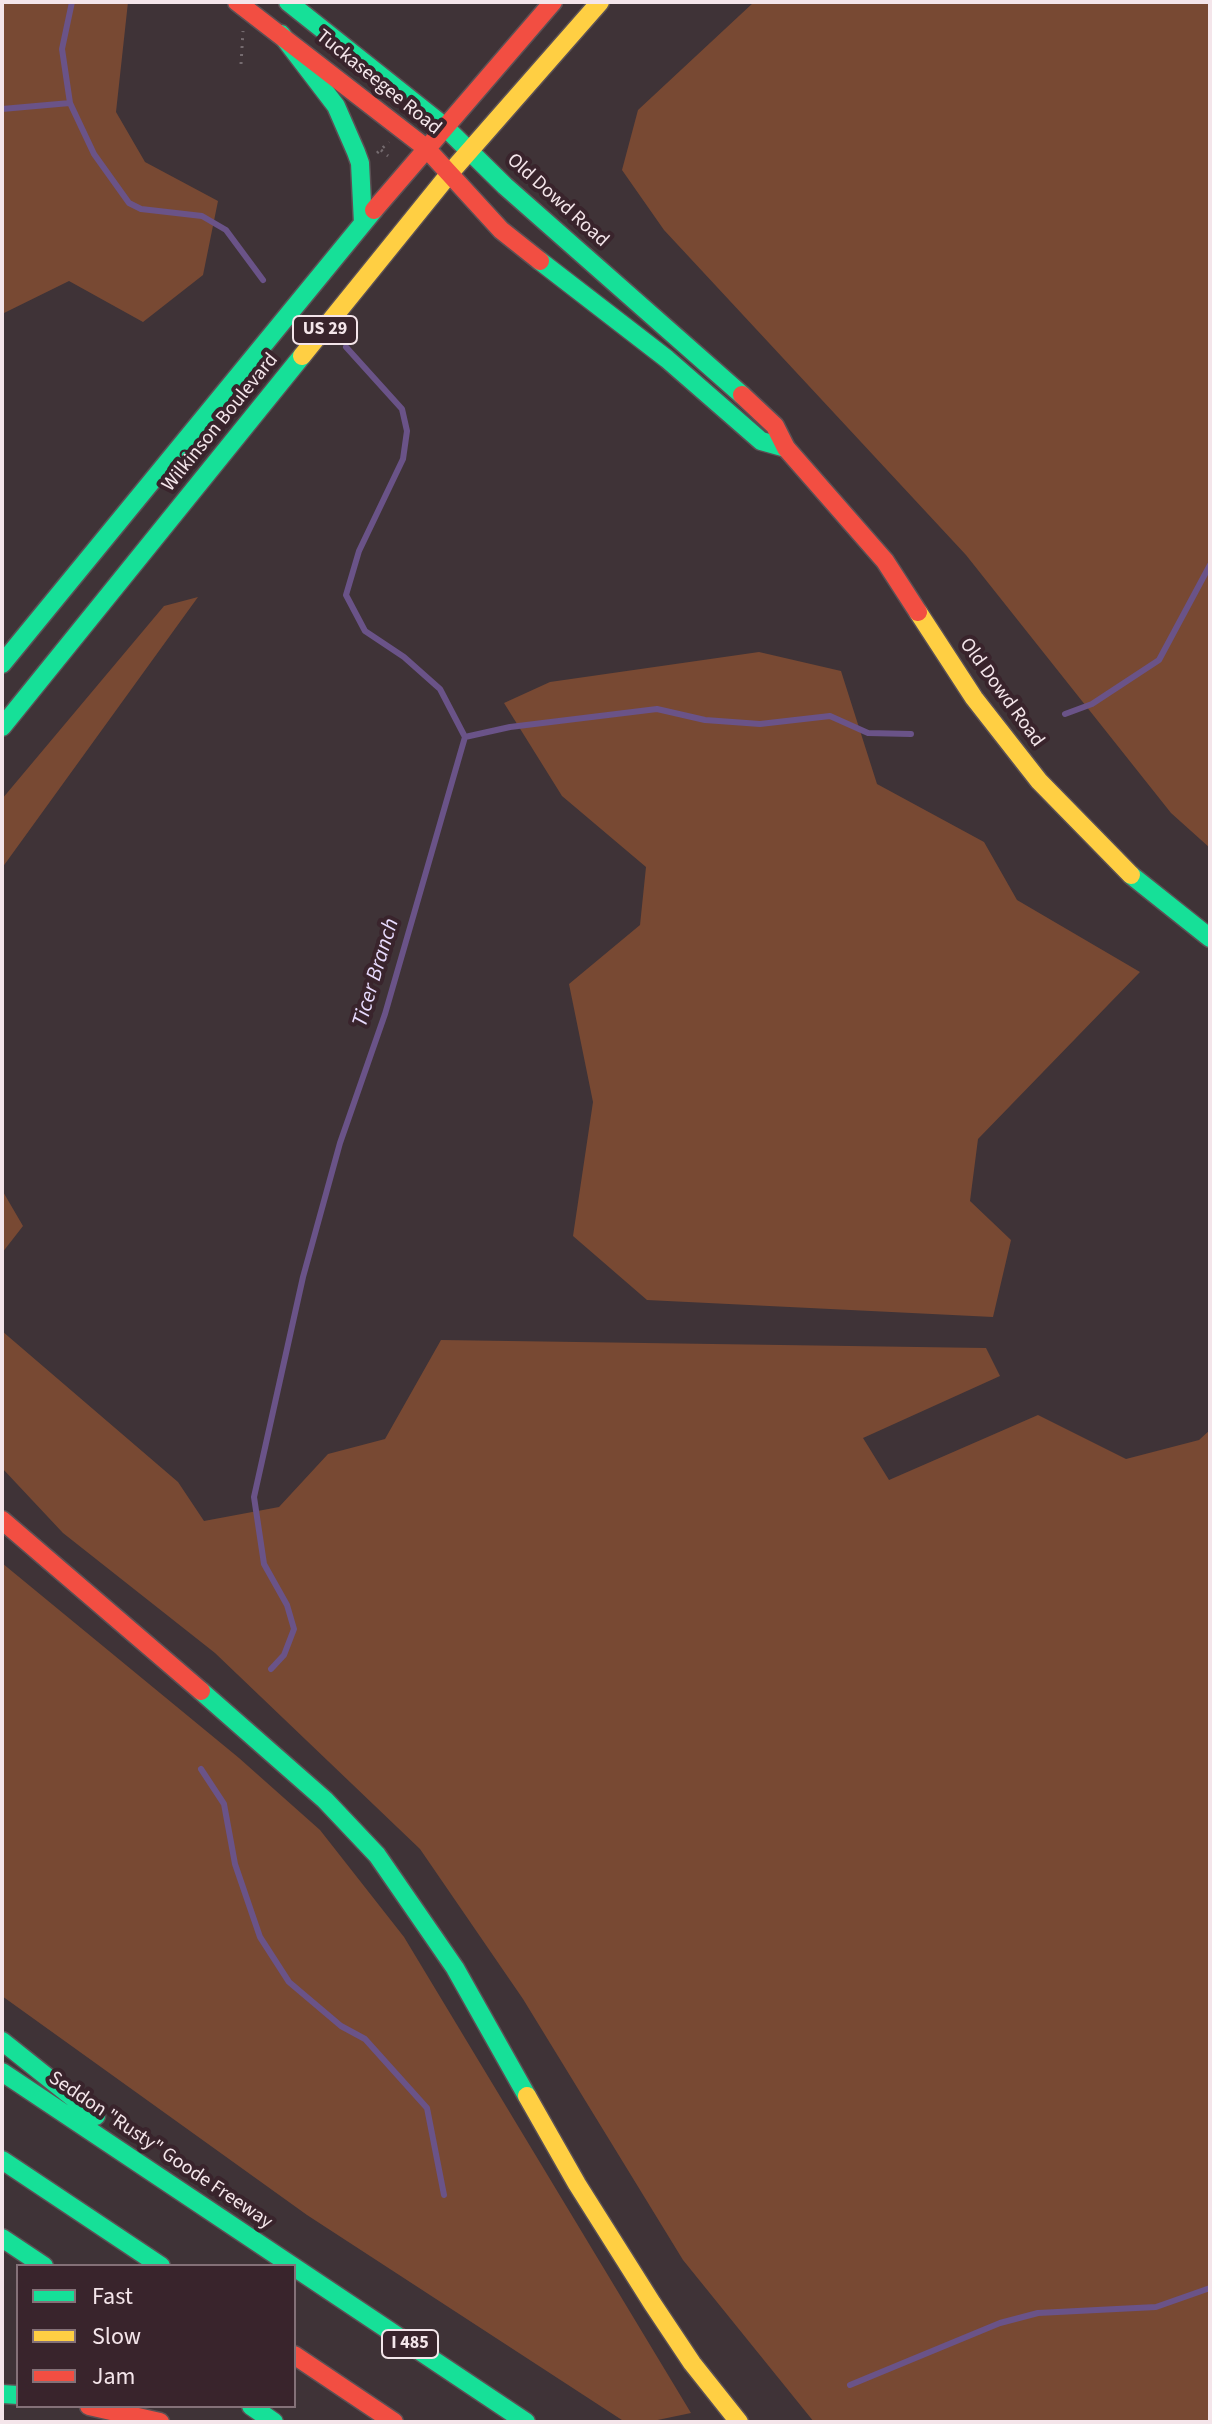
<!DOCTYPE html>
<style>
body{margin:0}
#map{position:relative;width:1212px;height:2424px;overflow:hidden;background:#3f3337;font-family:"Source Sans 3",sans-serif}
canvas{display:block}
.frame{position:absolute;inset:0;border:4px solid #f4e5ea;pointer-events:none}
.legend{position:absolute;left:16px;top:2264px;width:280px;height:144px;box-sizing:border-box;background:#39242c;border:2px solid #847178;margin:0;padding:10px 14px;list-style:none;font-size:24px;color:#f4e5ea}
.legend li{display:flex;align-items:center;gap:16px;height:40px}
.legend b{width:40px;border:2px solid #847178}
</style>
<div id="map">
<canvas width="1212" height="2424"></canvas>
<div class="frame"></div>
<ul class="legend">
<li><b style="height:10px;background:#16e098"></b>Fast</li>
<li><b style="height:10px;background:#ffcf43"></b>Slow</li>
<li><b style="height:10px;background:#f24e42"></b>Jam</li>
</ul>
</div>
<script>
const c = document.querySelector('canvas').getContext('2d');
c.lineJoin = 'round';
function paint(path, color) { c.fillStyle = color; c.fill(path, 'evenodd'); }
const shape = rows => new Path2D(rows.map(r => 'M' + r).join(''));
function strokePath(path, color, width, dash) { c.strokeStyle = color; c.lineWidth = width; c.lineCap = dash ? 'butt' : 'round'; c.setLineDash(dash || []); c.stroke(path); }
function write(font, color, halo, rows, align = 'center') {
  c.font = font + ' "Source Sans 3",sans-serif'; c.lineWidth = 8; c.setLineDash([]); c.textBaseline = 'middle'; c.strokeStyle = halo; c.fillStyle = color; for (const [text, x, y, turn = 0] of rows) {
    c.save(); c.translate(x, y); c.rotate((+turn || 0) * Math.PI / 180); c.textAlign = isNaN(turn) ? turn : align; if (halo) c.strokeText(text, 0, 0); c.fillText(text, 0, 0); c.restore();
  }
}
const green = shape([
 [2,2,128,2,116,112,145,162,218,201,203,275,143,322,69,281,2,314],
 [754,2,1210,2,1210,848,1171,813,966,555,664,230,622,170,638,110],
 [198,597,2,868,2,799,164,606],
 [759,652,841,671,877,784,984,842,1017,900,1140,972,978,1139,970,1201,1011,1240,993,1317,647,1300,573,1236,593,1102,569,984,640,925,646,867,562,796,504,703,550,682],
 [2,1190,23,1226,2,1253],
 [2,1331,178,1482,204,1521,279,1507,328,1454,385,1439,441,1340,986,1348,1000,1376,863,1438,889,1480,1038,1415,1126,1459,1199,1440,1210,1430,1210,2422,814,2422,683,2260,523,1999,420,1849,215,1653,63,1533,2,1468],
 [2,1563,239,1758,320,1830,404,1937,691,2413,648,2422,625,2422,307,2215,2,1996]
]);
const stream = shape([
 [72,2,62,49,70,103,94,154,129,203,141,209,202,216,226,230,263,280],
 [2,109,70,103],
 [1065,714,1092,704,1159,660,1210,565],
 [465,737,510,727,657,709,705,720,760,724,830,716,868,733,911,734],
 [271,1669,284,1655,294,1629,287,1605,264,1564,254,1497,303,1277,340,1143,385,1014,465,737,440,689,404,657,365,631,346,595,359,551,403,459,407,431,402,409,346,347],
 [201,1769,224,1804,235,1864,260,1937,289,1982,341,2026,365,2039,427,2108,444,2195],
 [850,2385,1000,2323,1038,2313,1156,2307,1210,2288]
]);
const path = shape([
 [241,64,243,31],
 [381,150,388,156],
 [377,153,389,142]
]);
const fast = shape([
 [288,2,444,126,505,186,742,395],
 [281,34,336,106,356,152,360,163,363,223],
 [540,261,667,359,761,441,786,448],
 [2,664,374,210],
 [2,727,302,356],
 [1131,875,1210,938],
 [201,1691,325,1800,377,1855,455,1968,527,2096],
 [2,2041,96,2116],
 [2,2072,526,2422],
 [2,2160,161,2266],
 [2,2238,44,2266],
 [2,2394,18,2395],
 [251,2406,274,2422]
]);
const slow = shape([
 [302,356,450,173,600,2],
 [918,612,974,698,1039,781,1131,875],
 [527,2096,577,2184,652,2303,692,2363,739,2422]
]);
const jam = shape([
 [237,2,426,148,501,230,540,261],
 [374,210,553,2],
 [742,395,775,426,786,448,885,561,918,612],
 [2,1520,201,1691],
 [294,2355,394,2422],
 [89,2406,160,2422]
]);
const shields = [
 [325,330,64],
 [410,2344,56]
];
const shieldNames = [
 ["US 29",325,330],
 ["I 485",410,2344]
];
const streetNames = [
 ["Tuckaseegee Road",378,83,39],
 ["Old Dowd Road",557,201,42],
 ["Wilkinson Boulevard",221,423,-51],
 ["Old Dowd Road",1001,693,54],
 ["Seddon \"Rusty\" Goode Freeway",160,2151,34]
];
const waterNames = [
 ["Ticer Branch",377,973,-73]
];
paint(green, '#784933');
strokePath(stream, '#6a5388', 6);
strokePath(fast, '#5b5054', 21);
strokePath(slow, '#5b5054', 21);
strokePath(jam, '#5b5054', 21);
strokePath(path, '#756b6f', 3, [2, 6]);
strokePath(fast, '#16e098', 18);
strokePath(slow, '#ffcf43', 18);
strokePath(jam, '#f24e42', 18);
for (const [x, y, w] of shields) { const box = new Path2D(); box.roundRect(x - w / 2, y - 14, w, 28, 6); c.fillStyle = '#39242c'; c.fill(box); strokePath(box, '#f4e5ea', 2); }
write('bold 18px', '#f4e5ea', null, shieldNames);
write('20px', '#f4e5ea', '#39242c', streetNames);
write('italic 22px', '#e9dcff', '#39242c', waterNames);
</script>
